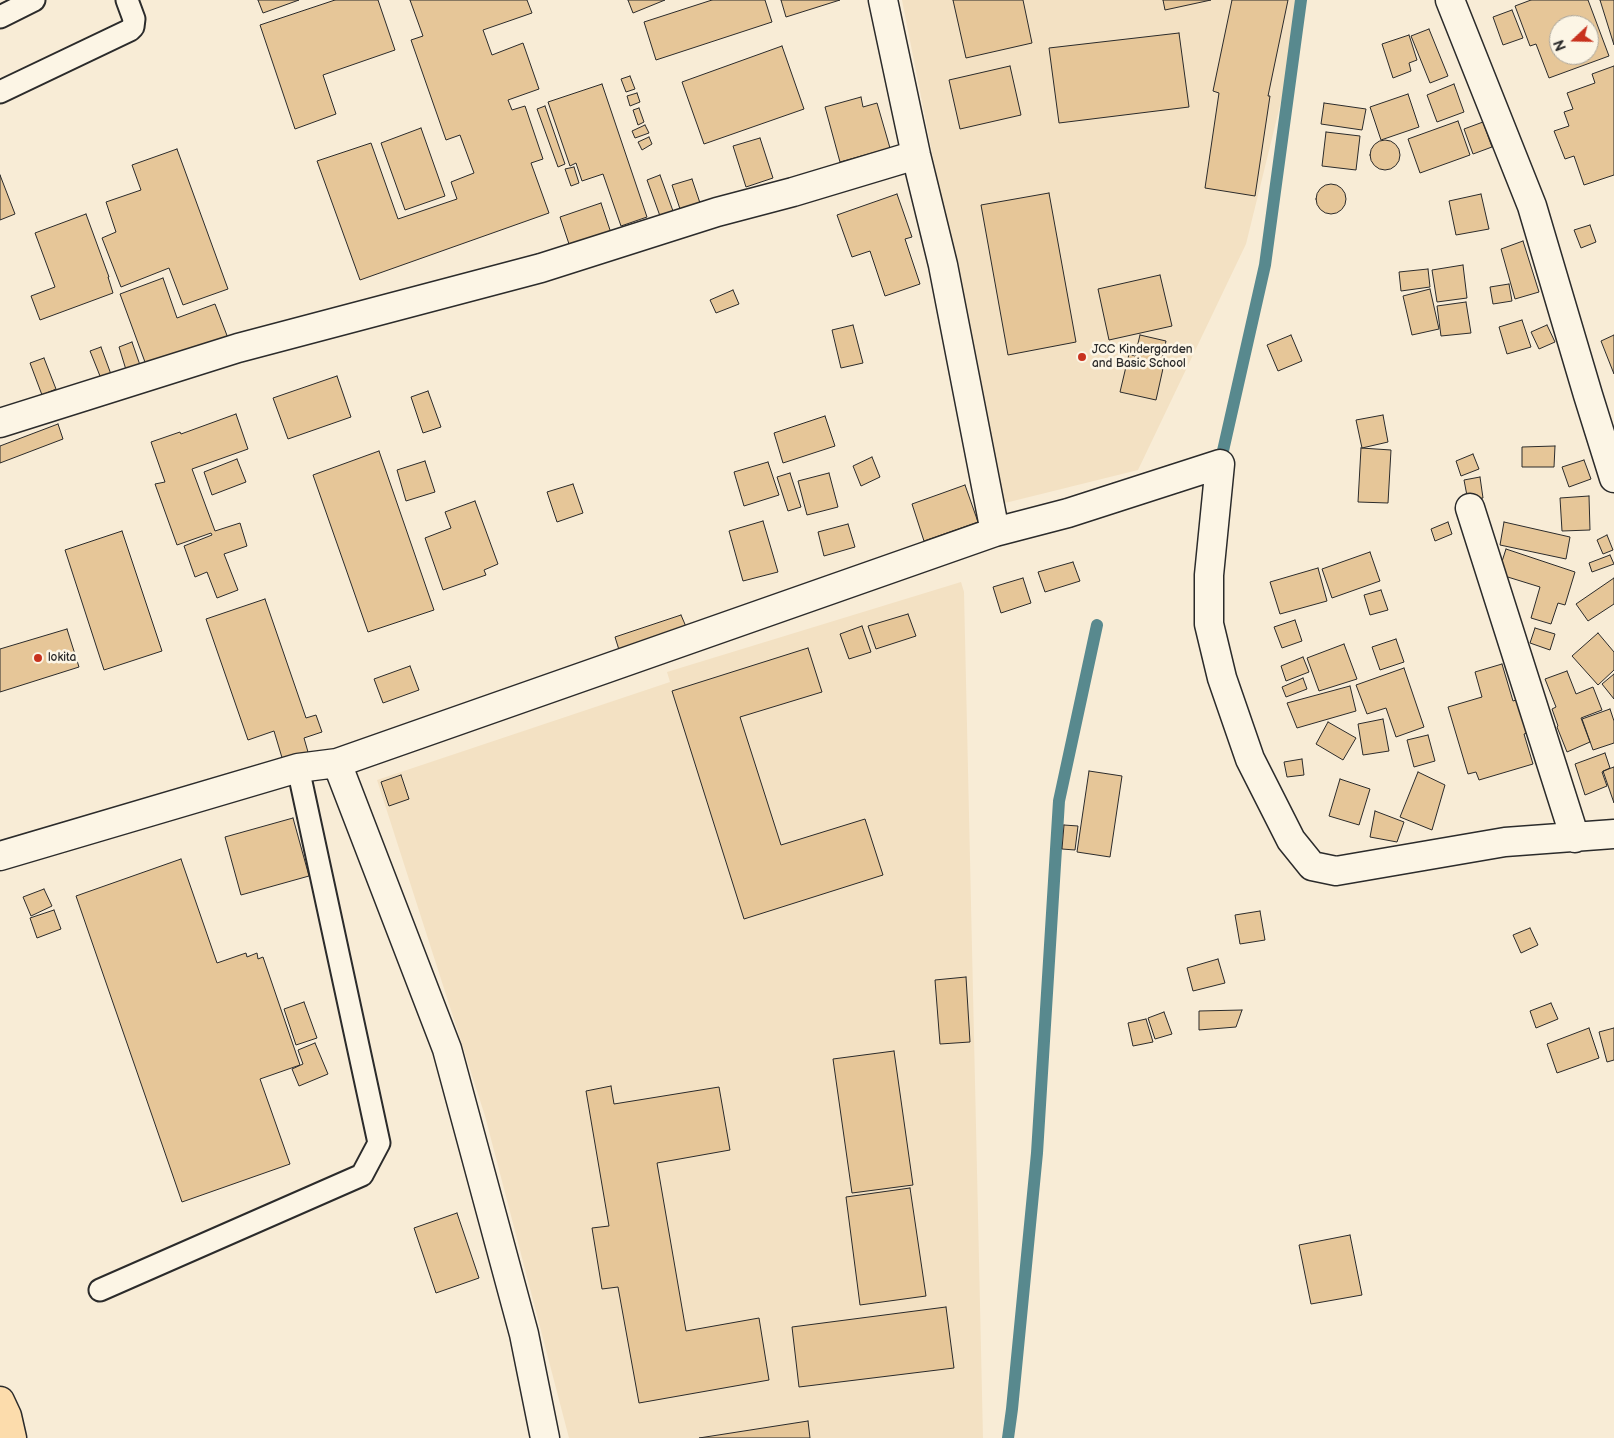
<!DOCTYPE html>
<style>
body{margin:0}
#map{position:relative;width:1614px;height:1438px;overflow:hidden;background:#f8ecd6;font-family:"Balsamiq Sans",sans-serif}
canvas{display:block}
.north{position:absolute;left:1549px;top:15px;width:50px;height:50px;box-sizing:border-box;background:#fcf5e5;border:1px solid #a8a49b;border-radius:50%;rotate:249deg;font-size:14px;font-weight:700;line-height:20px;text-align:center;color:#2b2b2b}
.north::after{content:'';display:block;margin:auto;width:18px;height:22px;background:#c8321e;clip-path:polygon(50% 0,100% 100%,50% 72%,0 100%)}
</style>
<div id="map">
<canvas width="1614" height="1438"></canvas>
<div class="north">N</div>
</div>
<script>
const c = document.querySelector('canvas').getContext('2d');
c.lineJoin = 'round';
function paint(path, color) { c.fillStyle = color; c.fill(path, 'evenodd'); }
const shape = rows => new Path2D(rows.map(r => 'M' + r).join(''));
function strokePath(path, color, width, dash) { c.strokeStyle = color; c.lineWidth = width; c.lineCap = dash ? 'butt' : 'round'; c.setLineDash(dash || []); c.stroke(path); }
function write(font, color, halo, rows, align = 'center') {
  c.font = font + ' "Balsamiq Sans",sans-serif'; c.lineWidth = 5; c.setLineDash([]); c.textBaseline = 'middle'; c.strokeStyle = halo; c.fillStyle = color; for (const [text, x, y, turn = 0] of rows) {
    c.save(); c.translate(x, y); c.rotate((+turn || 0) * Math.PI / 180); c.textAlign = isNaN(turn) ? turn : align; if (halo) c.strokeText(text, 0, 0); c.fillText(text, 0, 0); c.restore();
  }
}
const built = shape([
 [902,0,1306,0,1246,244,1138,470,1001,504],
 [961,582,964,592,983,1438,569,1438,485,1116,377,780,670,682,667,672]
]);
const stream = shape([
 [1220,464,1265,265,1301,0],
 [1008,1438,1012,1409,1037,1153,1059,801,1097,625]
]);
const building = shape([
 [258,0,299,0,263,13,258,0],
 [335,0,378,0,395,50,323,75,336,114,295,129,260,25,335,0],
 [410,0,527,0,532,13,483,30,492,55,523,43,539,89,508,100,512,110,525,106,543,159,531,163,549,213,360,280,317,161,371,143,398,219,457,199,451,182,474,173,460,135,446,140,411,40,423,36,410,0],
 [628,0,665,0,633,13,628,0],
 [712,0,765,0,772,22,656,60,644,22,712,0],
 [781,0,840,0,786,17,781,0],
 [953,0,1023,0,1032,43,966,58,953,0],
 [1163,0,1211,0,1165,10,1163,0],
 [1232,0,1288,0,1268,96,1270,96,1255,196,1205,188,1219,93,1213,91,1232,0],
 [1531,0,1588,0,1609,56,1549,78,1536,44,1530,46,1515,6,1531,0],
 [1559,25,1589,25,1589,55,1559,55,1559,25],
 [1600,0,1614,0,1614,45,1600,0],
 [1512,10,1523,38,1503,45,1493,17,1512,10],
 [1429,29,1448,76,1430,83,1411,36,1429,29],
 [1179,33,1189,107,1059,123,1049,48,1179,33],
 [1409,35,1417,60,1409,63,1411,71,1393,78,1382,44,1409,35],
 [782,46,804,109,704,144,682,82,782,46],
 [1010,66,1021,115,960,129,949,80,1010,66],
 [1614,66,1614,175,1584,185,1574,156,1565,159,1554,131,1569,126,1564,112,1573,109,1567,93,1595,83,1592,74,1614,66],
 [630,76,635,89,626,92,621,79,630,76],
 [602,84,647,217,621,226,603,174,582,181,576,163,570,166,548,102,602,84],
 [1454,84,1464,112,1437,122,1427,95,1454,84],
 [637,93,640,102,630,106,627,96,637,93],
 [1408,94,1419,127,1381,140,1370,107,1408,94],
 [861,97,863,107,877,103,890,148,840,162,825,107,861,97],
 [1324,103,1366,109,1362,130,1321,124,1324,103],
 [545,106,565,164,558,167,537,109,545,106],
 [639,108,644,122,638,125,633,110,639,108],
 [1458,121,1470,155,1420,173,1408,139,1458,121],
 [1483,122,1492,147,1473,154,1464,129,1483,122],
 [645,125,649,133,635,138,632,131,645,125],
 [421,128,445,196,405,210,381,143,421,128],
 [1326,132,1360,136,1356,170,1322,166,1326,132],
 [649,137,652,144,642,150,638,142,649,137],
 [760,138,773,178,746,187,733,146,760,138],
 '1370 155a15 15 0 1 1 30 0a15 15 0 1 1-30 0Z',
 [177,149,228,289,183,305,169,268,121,287,102,238,116,232,106,202,141,190,132,165,177,149],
 [574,167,579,183,571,186,565,169,574,167],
 [0,175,15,214,0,220,0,175],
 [660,175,673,211,660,216,647,180,660,175],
 [692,179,701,206,681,212,672,185,692,179],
 '1316 199a15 15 0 1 1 30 0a15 15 0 1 1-30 0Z',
 [1049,193,1076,342,1008,355,981,205,1049,193],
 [897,194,912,237,905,239,920,284,885,296,870,251,852,257,837,215,897,194],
 [1481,194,1489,229,1456,235,1449,201,1481,194],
 [601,203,612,236,571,250,560,217,601,203],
 [86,214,109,277,108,277,113,293,40,320,31,296,55,287,35,233,86,214],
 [1590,225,1596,242,1581,248,1574,230,1590,225],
 [1523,241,1539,292,1515,299,1501,249,1523,241],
 [1463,265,1467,298,1437,302,1432,270,1463,265],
 [1428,269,1430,287,1401,291,1399,272,1428,269],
 [1160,275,1172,326,1109,340,1098,289,1160,275],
 [163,278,177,318,215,304,231,346,149,373,120,294,163,278],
 [1509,284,1512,301,1493,304,1490,287,1509,284],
 [1430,289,1439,329,1412,335,1403,296,1430,289],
 [733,290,739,304,716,313,710,300,733,290],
 [1466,302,1471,333,1441,336,1437,306,1466,302],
 [1522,320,1531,347,1507,354,1499,327,1522,320],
 [853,325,863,363,841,368,832,330,853,325],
 [1547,325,1555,342,1539,349,1531,332,1547,325],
 [1140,335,1166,341,1161,363,1164,364,1156,400,1120,392,1129,354,1135,356,1140,335],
 [1291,335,1302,361,1278,371,1267,345,1291,335],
 [1614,335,1614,374,1601,341,1614,335],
 [132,342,141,368,127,373,119,347,132,342],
 [101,347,112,377,102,381,90,351,101,347],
 [44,358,56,389,42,395,30,363,44,358],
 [337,376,351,417,288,439,273,398,337,376],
 [428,391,441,427,423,433,411,397,428,391],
 [236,414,248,449,192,469,215,531,240,523,247,546,224,554,238,590,217,598,207,572,195,577,184,546,212,535,211,533,177,545,155,484,165,482,151,442,180,432,181,434,236,414],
 [1383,415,1388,442,1362,448,1356,420,1383,415],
 [825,416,835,446,783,463,774,433,825,416],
 [58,424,63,439,0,463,0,446,58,424],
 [1555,446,1554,467,1522,467,1522,447,1555,446],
 [1361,448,1391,450,1388,503,1358,502,1361,448],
 [379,451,434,610,368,632,313,475,379,451],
 [1473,454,1479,469,1461,476,1456,461,1473,454],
 [872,457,880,477,861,486,853,466,872,457],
 [237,459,246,482,212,495,204,472,237,459],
 [1584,460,1591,479,1569,487,1562,467,1584,460],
 [425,461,435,492,406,501,397,470,425,461],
 [768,462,779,495,744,506,734,472,768,462],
 [790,473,801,507,788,511,777,477,790,473],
 [829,473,838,507,807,515,798,481,829,473],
 [1480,477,1483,498,1468,501,1464,480,1480,477],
 [573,484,583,513,557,522,547,492,573,484],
 [965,485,978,522,924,541,912,504,965,485],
 [1589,496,1590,530,1562,531,1560,498,1589,496],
 [475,501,498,564,484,570,486,575,443,590,425,538,451,528,445,512,475,501],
 [763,521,778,572,743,581,729,531,763,521],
 [1448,522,1452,534,1435,541,1431,529,1448,522],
 [1504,522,1570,537,1566,559,1500,545,1504,522],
 [848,524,855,547,824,556,818,532,848,524],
 [122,531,162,651,104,670,65,550,122,531],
 [1607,535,1613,550,1603,554,1597,540,1607,535],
 [1506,549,1575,572,1565,605,1558,603,1551,624,1531,618,1540,587,1498,574,1506,549],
 [1370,552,1380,581,1332,598,1322,569,1370,552],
 [1610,555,1614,564,1592,572,1589,563,1610,555],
 [1073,562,1080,581,1045,592,1038,572,1073,562],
 [1318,568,1327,601,1280,614,1270,582,1318,568],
 [1023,578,1031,603,1001,613,993,587,1023,578],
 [1614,578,1614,604,1588,621,1576,604,1614,578],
 [1381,590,1388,610,1370,615,1364,595,1381,590],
 [265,599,306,718,316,715,322,732,304,738,308,752,283,761,274,731,248,740,206,619,265,599],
 [908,614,916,636,876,649,868,626,908,614],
 [681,615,687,629,620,653,615,637,681,615],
 [1295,620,1302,641,1282,648,1274,627,1295,620],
 [862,626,871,652,849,659,840,634,862,626],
 [1535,628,1555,634,1550,650,1530,643,1535,628],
 [67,629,79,667,0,692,0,649,67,629],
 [1598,633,1614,652,1614,670,1598,685,1572,656,1598,633],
 [1396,639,1404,662,1380,670,1372,647,1396,639],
 [1344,644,1357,679,1319,691,1307,658,1344,644],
 [808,648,822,692,740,717,781,845,865,819,883,875,744,919,672,691,808,648],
 [1303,657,1309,672,1286,681,1281,666,1303,657],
 [1502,664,1513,701,1528,696,1538,730,1524,734,1533,764,1479,780,1476,772,1468,774,1448,707,1482,697,1475,672,1502,664],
 [410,666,419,690,383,703,374,679,410,666],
 [1404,668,1424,727,1396,737,1386,708,1367,714,1356,685,1404,668],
 [1567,671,1576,694,1593,687,1602,710,1581,718,1590,742,1567,752,1557,727,1558,726,1552,709,1556,707,1545,679,1567,671],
 [1614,674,1614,699,1602,684,1614,674],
 [1303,678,1307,689,1286,697,1282,687,1303,678],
 [1350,686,1356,711,1297,728,1287,703,1350,686],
 [1610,709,1614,721,1614,743,1593,750,1582,719,1610,709],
 [1383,719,1389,751,1363,755,1358,724,1383,719],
 [1328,722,1356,738,1343,760,1316,744,1328,722],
 [1428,735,1435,761,1414,767,1407,740,1428,735],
 [1605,753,1610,768,1602,772,1607,786,1585,795,1575,764,1605,753],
 [1302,759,1304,775,1287,777,1284,762,1302,759],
 [1614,767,1614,803,1603,771,1614,767],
 [1089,771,1122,776,1110,857,1077,852,1089,771],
 [1418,772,1445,785,1432,830,1400,817,1418,772],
 [401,775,409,799,389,806,381,782,401,775],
 [1340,779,1370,789,1359,825,1329,816,1340,779],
 [1375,811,1404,822,1397,842,1370,837,1375,811],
 [293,818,309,876,241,895,225,837,293,818],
 [1064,825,1078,826,1075,850,1062,849,1064,825],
 [181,859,217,963,246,953,247,957,257,953,258,959,263,957,300,1065,260,1079,290,1164,182,1202,76,896,181,859],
 [44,889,52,906,31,916,23,897,44,889],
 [54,910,61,929,37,938,30,918,54,910],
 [1260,911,1265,940,1240,944,1235,915,1260,911],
 [1530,928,1538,945,1521,953,1513,935,1530,928],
 [1218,959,1225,983,1193,991,1187,968,1218,959],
 [966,977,970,1042,940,1044,935,980,966,977],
 [304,1002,317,1038,296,1045,284,1009,304,1002],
 [1551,1003,1558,1019,1536,1028,1530,1011,1551,1003],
 [1242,1010,1236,1027,1199,1030,1199,1011,1242,1010],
 [1164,1012,1172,1034,1155,1039,1148,1018,1164,1012],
 [1146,1019,1153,1042,1133,1046,1128,1023,1146,1019],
 [1589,1028,1599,1058,1557,1073,1547,1044,1589,1028],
 [1614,1028,1614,1060,1607,1062,1599,1032,1614,1028],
 [315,1043,328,1074,299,1086,292,1069,303,1064,298,1050,315,1043],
 [894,1051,913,1185,852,1193,833,1059,894,1051],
 [611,1086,614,1104,719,1087,730,1150,657,1163,686,1331,759,1318,769,1380,639,1403,618,1287,602,1289,592,1228,609,1226,586,1091,611,1086],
 [910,1188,926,1296,860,1305,846,1197,910,1188],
 [457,1213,479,1278,436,1293,414,1228,457,1213],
 [1350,1235,1362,1295,1311,1304,1299,1245,1350,1235],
 [946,1307,954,1368,799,1387,792,1327,946,1307],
 [808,1421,810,1438,699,1438,808,1421]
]);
const lane = shape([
 [0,17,34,0],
 [0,92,130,30,133,27,134,19,127,0],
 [100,1290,362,1175,379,1143,298,768]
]);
const street = shape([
 [883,0,916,155,943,265,995,532],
 [1450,0,1532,206,1588,395,1614,478],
 [0,423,238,348,541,268,717,212,793,192,916,155],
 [1470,508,1575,838],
 [337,763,447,1049,524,1334,545,1438],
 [0,856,298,768,337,763,995,532,1068,513,1220,464,1209,575,1209,624,1222,678,1250,759,1291,840,1312,866,1336,871,1505,842,1614,834]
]);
const primary = shape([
 [0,1401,7,1416,12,1438]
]);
const markers = [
 [1082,357,5,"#c8321e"],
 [38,658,5,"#c8321e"]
];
const poiNames = [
 ["JCC Kindergarden",1092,350],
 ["and Basic School",1092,364],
 ["lokita",48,658]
];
paint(built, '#f3e1c3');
strokePath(stream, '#58898e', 12);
paint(building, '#e6c698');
strokePath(building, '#2b2b2b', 1);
strokePath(lane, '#2b2b2b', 25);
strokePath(street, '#2b2b2b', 31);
strokePath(primary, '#2b2b2b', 31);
strokePath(lane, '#fcf5e5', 21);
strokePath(street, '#fcf5e5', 28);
strokePath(primary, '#fcdcac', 28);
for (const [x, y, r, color] of markers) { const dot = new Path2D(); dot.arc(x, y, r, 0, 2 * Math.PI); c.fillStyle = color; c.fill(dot); strokePath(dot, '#fcf5e5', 2); }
write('12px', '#2b2b2b', '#fcf5e5', poiNames, 'left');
</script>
